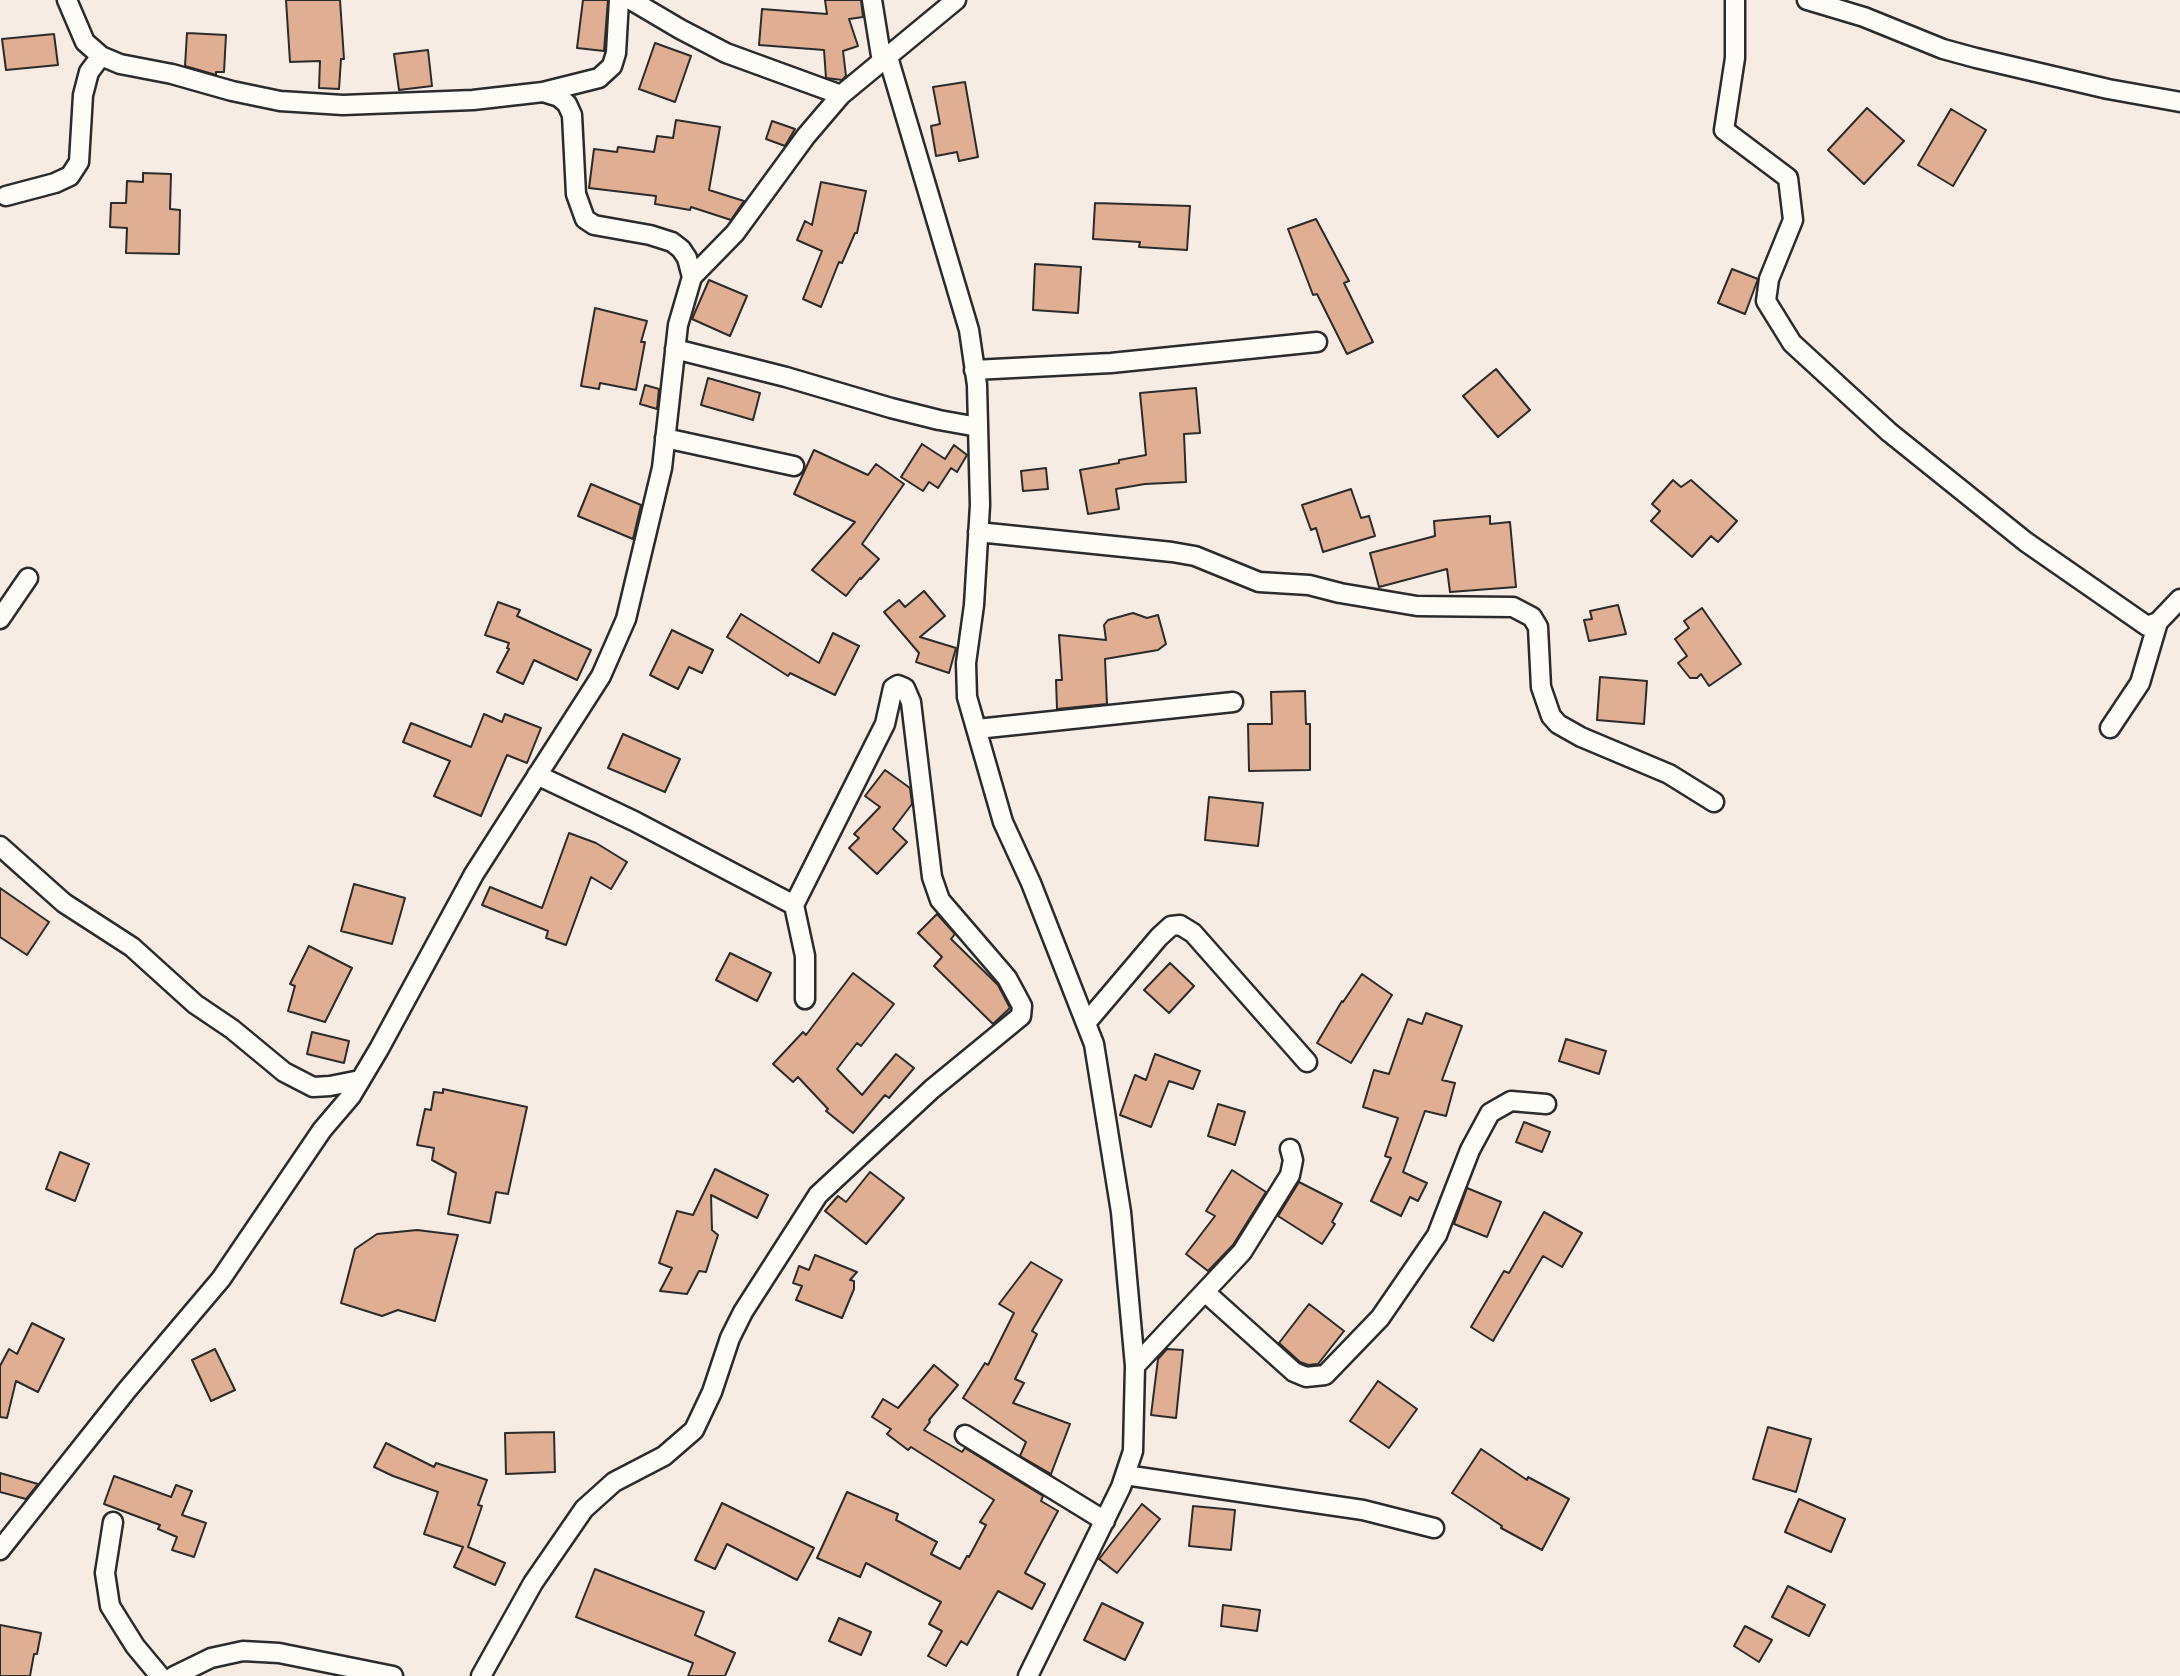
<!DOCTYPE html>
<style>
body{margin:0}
canvas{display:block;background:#f7ece3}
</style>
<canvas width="2180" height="1676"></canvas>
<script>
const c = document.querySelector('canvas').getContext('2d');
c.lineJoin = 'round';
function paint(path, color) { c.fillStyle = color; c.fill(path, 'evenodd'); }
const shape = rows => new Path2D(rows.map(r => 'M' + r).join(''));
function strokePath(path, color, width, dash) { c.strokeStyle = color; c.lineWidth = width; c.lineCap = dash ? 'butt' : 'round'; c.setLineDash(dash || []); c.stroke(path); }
const building = shape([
 [286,0,340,0,344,59,341,59,339,89,319,88,320,61,290,62,286,0],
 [583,0,608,0,604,51,577,48,583,0],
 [825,0,861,0,863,17,849,19,858,46,843,51,846,76,842,80,826,78,824,50,759,45,762,9,827,14,825,0],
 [187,33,226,35,224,72,216,72,216,75,185,66,187,33],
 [54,34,58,65,6,70,2,39,54,34],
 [655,43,691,56,675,102,639,89,655,43],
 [428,50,432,86,399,90,394,54,428,50],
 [965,82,978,157,959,161,957,152,936,156,931,126,940,124,933,87,965,82],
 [1867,108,1904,141,1864,184,1828,150,1867,108],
 [1951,109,1986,130,1953,186,1918,165,1951,109],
 [676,120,720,127,709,190,744,201,731,220,691,207,690,210,655,204,656,196,589,188,594,149,617,152,618,147,654,152,657,136,673,138,676,120],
 [772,121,795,129,785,146,766,139,772,121],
 [143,173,171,174,170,209,180,210,179,254,126,253,127,228,110,227,111,203,126,203,127,181,143,182,143,173],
 [821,182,866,191,857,233,855,233,842,263,839,262,821,307,803,299,822,251,797,240,805,221,812,225,821,182],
 [1095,203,1190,206,1187,250,1139,247,1140,242,1093,239,1095,203],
 [1316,219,1349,281,1344,283,1373,342,1347,354,1317,294,1313,295,1288,229,1316,219],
 [1035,264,1081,267,1078,313,1033,310,1035,264],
 [1732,269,1758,279,1745,314,1718,303,1732,269],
 [709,280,747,296,730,336,692,319,709,280],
 [595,308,647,321,641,342,645,342,636,390,600,383,599,389,581,386,595,308],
 [1496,369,1530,410,1498,437,1463,396,1496,369],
 [708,378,760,393,753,420,701,405,708,378],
 [645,385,659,389,657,409,640,404,645,385],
 [1196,388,1200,433,1184,434,1186,482,1145,484,1116,489,1119,509,1088,514,1080,470,1119,463,1119,460,1146,455,1140,393,1196,388],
 [922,444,945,459,954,445,967,455,957,472,951,468,938,488,929,482,923,491,901,477,922,444],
 [814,450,868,475,876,464,904,484,862,544,879,559,861,579,860,578,846,596,812,570,855,522,794,494,814,450],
 [1046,468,1048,489,1023,491,1021,471,1046,468],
 [1673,480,1681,487,1691,480,1737,521,1718,542,1711,536,1692,557,1651,521,1660,511,1652,504,1673,480],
 [591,484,641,505,633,539,578,516,591,484],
 [1351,489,1361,518,1369,516,1375,536,1323,552,1316,528,1311,530,1302,505,1351,489],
 [1490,516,1490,524,1510,522,1516,587,1450,592,1447,569,1379,587,1370,553,1435,536,1434,521,1490,516],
 [924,591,945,616,920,637,956,648,949,673,916,662,919,653,884,612,899,600,905,607,924,591],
 [498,602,520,610,517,616,591,650,577,680,534,660,523,684,497,672,509,649,507,648,509,643,485,635,498,602],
 [1618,605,1626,634,1589,641,1584,620,1592,619,1590,611,1618,605],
 [1702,608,1741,664,1709,686,1701,674,1697,678,1690,678,1678,663,1687,656,1675,639,1689,628,1684,621,1702,608],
 [1133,613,1147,618,1158,615,1166,644,1158,650,1105,659,1107,704,1057,709,1056,680,1062,680,1059,635,1106,640,1104,625,1108,620,1133,613],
 [741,614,819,663,833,633,859,646,835,695,790,673,788,676,727,637,741,614],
 [672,630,713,650,702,673,689,667,678,689,650,675,672,630],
 [1600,677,1647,681,1644,724,1597,720,1600,677],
 [1305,691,1306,724,1310,724,1310,770,1249,771,1248,724,1272,724,1271,692,1305,691],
 [484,714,502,722,505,714,541,728,527,763,507,755,481,816,434,796,450,761,403,742,411,723,471,747,484,714],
 [623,734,680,759,665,792,608,768,623,734],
 [885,770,910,788,912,804,893,829,907,842,877,874,849,848,859,838,854,834,880,807,865,796,885,770],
 [1209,797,1263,803,1258,846,1205,840,1209,797],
 [569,833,596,843,627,862,611,889,591,877,566,945,546,938,548,931,482,905,490,887,542,908,569,833],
 [354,884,405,898,392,944,341,931,354,884],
 [0,888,49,922,27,955,0,937,0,888],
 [937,914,955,934,951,939,998,985,1010,1008,993,1024,934,966,942,957,918,933,937,914],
 [309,946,352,968,325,1022,288,1011,295,986,290,984,309,946],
 [730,953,771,973,757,1001,716,980,730,953],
 [1170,963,1194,986,1169,1013,1144,990,1170,963],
 [853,973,894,1004,861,1046,857,1043,837,1069,862,1095,896,1054,914,1068,889,1098,885,1095,853,1133,826,1111,828,1109,798,1077,793,1082,773,1064,803,1032,806,1035,853,973],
 [1362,974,1392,995,1351,1063,1317,1043,1342,1001,1343,1002,1362,974],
 [1426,1013,1462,1026,1442,1080,1455,1083,1446,1116,1425,1111,1403,1172,1427,1183,1418,1201,1410,1197,1401,1216,1371,1201,1391,1158,1385,1156,1398,1118,1363,1107,1374,1070,1389,1074,1408,1019,1422,1024,1426,1013],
 [312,1032,349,1041,344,1063,307,1054,312,1032],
 [1566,1039,1606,1051,1599,1074,1559,1061,1566,1039],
 [1155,1054,1200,1071,1193,1089,1169,1081,1151,1127,1120,1115,1135,1075,1146,1080,1155,1054],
 [443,1089,527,1107,508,1194,496,1192,490,1223,448,1214,456,1173,432,1160,434,1148,417,1145,425,1109,431,1110,434,1092,443,1093,443,1089],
 [1218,1104,1245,1112,1235,1145,1208,1136,1218,1104],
 [1524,1122,1550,1132,1542,1152,1516,1142,1524,1122],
 [60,1152,89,1164,75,1201,46,1189,60,1152],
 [715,1169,768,1195,757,1218,711,1195,712,1230,718,1235,706,1272,699,1271,687,1294,660,1291,672,1268,659,1263,677,1211,693,1215,715,1169],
 [1232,1170,1266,1192,1233,1245,1208,1271,1186,1254,1215,1216,1206,1211,1232,1170],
 [870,1172,904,1198,866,1244,825,1211,838,1196,846,1202,870,1172],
 [1299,1182,1342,1204,1332,1222,1335,1224,1322,1244,1278,1216,1299,1182],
 [1467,1188,1501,1202,1487,1237,1454,1224,1467,1188],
 [1544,1212,1582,1233,1562,1267,1543,1256,1493,1341,1471,1327,1504,1271,1509,1273,1544,1212],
 [417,1230,458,1235,435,1321,398,1310,382,1316,341,1303,355,1249,377,1234,417,1230],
 [815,1255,857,1272,850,1280,854,1281,854,1289,842,1318,796,1300,802,1286,793,1283,799,1266,809,1270,815,1255],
 [1031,1262,1062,1280,1032,1331,1037,1334,1015,1379,1024,1383,1013,1403,1070,1424,1051,1474,1020,1456,1026,1442,963,1398,985,1363,988,1365,1014,1313,999,1304,1031,1262],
 [1309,1304,1344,1331,1318,1364,1308,1365,1300,1362,1279,1343,1309,1304],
 [32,1323,64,1339,38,1392,16,1381,7,1418,0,1417,0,1366,9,1349,17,1354,32,1323],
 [215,1349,235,1390,211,1401,192,1360,215,1349],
 [1167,1349,1183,1350,1176,1418,1151,1415,1158,1359,1167,1349],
 [934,1365,958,1385,929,1420,930,1422,924,1430,962,1452,965,1448,1043,1496,1041,1501,1058,1511,1025,1573,1045,1584,1032,1609,998,1591,967,1645,961,1641,946,1666,928,1656,942,1631,929,1624,941,1602,866,1563,860,1577,817,1558,847,1492,898,1514,896,1520,937,1542,931,1554,960,1569,967,1556,969,1557,986,1525,980,1522,994,1500,911,1447,908,1450,887,1434,891,1429,872,1417,883,1399,898,1408,934,1365],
 [1378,1381,1417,1409,1389,1448,1350,1421,1378,1381],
 [1768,1427,1811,1439,1796,1492,1753,1479,1768,1427],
 [554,1432,555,1472,506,1474,505,1433,554,1432],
 [386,1443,434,1467,436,1463,487,1480,478,1505,482,1506,468,1547,505,1563,495,1585,454,1567,463,1547,424,1534,438,1492,393,1476,374,1467,386,1443],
 [1481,1449,1527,1480,1528,1477,1569,1499,1542,1550,1501,1528,1502,1526,1452,1493,1481,1449],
 [0,1473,38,1484,26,1499,0,1492,0,1473],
 [114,1476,171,1497,176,1485,192,1491,182,1515,206,1523,194,1557,172,1550,177,1537,158,1529,160,1525,104,1504,114,1476],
 [1799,1499,1845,1519,1831,1552,1785,1532,1799,1499],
 [722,1503,814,1548,797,1580,727,1544,715,1569,695,1560,722,1503],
 [1142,1504,1160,1519,1117,1573,1099,1559,1142,1504],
 [1193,1506,1235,1510,1231,1550,1189,1546,1193,1506],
 [595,1569,704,1612,695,1635,735,1653,725,1676,688,1676,693,1663,576,1617,595,1569],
 [1788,1586,1825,1605,1809,1636,1772,1617,1788,1586],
 [1102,1603,1143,1623,1125,1660,1084,1640,1102,1603],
 [1223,1605,1260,1610,1257,1631,1221,1626,1223,1605],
 [839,1618,871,1632,861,1655,829,1641,839,1618],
 [0,1625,41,1633,37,1654,34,1654,30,1676,0,1676,0,1625],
 [1745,1626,1772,1640,1759,1662,1734,1646,1745,1626]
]);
const minor = shape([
 [67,0,85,42,101,56,120,64,172,74,232,91,280,101,343,105,473,100,543,92,599,78,612,66,616,53,619,0],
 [631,0,680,29,726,53,841,95],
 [872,0,882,62],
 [1735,0,1735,58,1724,130,1788,178,1793,220,1769,279,1766,301,1792,343,1889,432,2026,542,2147,626,2158,622,2180,599],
 [1807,0,1864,17,1943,49,1976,58,2108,89,2180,102],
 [888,57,969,330,977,385,980,505,974,605,966,663,967,697,1003,822,1031,883,1094,1044,1121,1212,1135,1366,1133,1451,1121,1487,1028,1676],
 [543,92,559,97,567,104,572,115,576,194,585,219,594,225,650,235,672,242,681,249,687,258,692,277],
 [6,196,55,183,70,176,79,162,83,95,89,72,101,56],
 [675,349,786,377,891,408,939,420,978,427],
 [974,370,1111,363,1317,342],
 [665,438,794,466],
 [978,532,1172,552,1195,556,1259,582,1309,585,1340,593,1417,606,1513,607,1532,617,1538,627,1541,687,1551,716,1558,724,1581,737,1669,774,1714,802],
 [0,619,28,578],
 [2110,728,2140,683,2158,622],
 [977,729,1233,702],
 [537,775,634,821,794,905],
 [0,846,64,903,132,947,195,1004,232,1029,284,1072,313,1087,330,1086,360,1080],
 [1086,1023,1159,937,1171,926,1180,925,1193,933,1307,1062],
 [1205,1292,1294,1372,1306,1377,1325,1375,1380,1318,1437,1235,1470,1150,1490,1113,1511,1101,1546,1104],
 [1135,1366,1242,1252,1290,1175,1293,1160,1290,1149],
 [965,1435,1105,1521],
 [1125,1475,1363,1510,1434,1528],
 [113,1522,105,1573,110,1606,135,1646,160,1676],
 [0,1550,127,1390,221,1279,322,1130,351,1096,379,1049,474,874,601,676,626,619,662,468,678,325,692,277,735,233,806,136,841,95,956,0],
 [174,1676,211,1658,243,1651,279,1653,393,1676],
 [481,1676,533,1583,584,1509,614,1482,664,1456,694,1430,712,1392,730,1338,743,1312,818,1195,932,1089,1021,1016,1022,1006,1007,978,940,900,932,877,911,702,905,688,898,685,893,688,885,724,794,905,805,956,805,999]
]);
paint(building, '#e0ae92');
strokePath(building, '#2b2b2b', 2);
strokePath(minor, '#2b2b2b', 23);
strokePath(minor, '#fdfcf7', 18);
</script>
